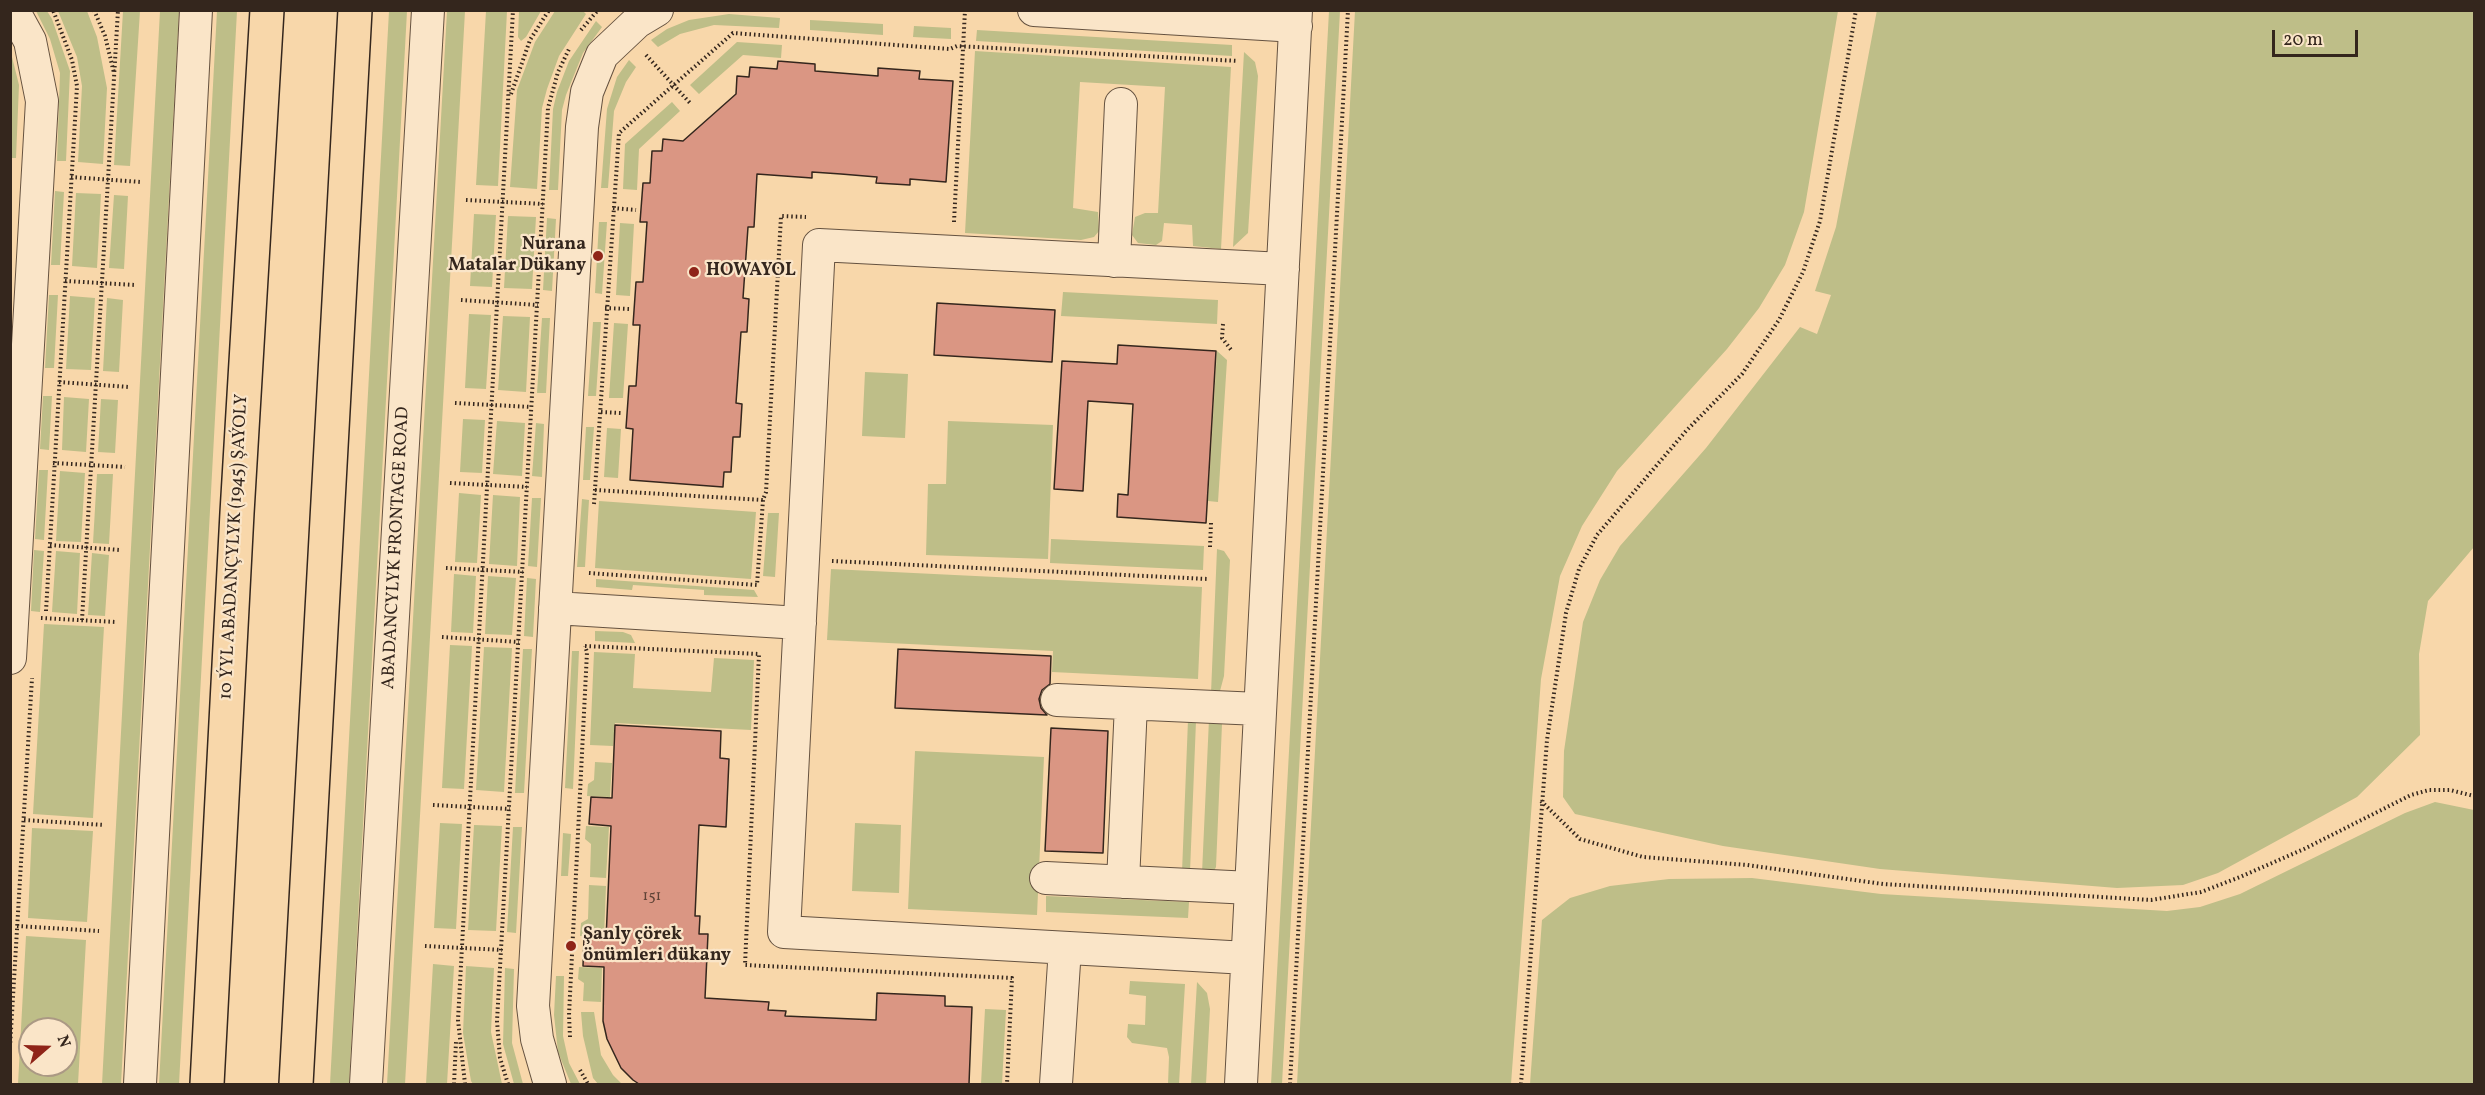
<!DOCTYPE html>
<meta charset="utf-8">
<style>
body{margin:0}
#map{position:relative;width:2485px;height:1095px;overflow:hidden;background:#f8d7aa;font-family:Vollkorn,serif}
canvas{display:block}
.frame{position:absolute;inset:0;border:12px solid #34261d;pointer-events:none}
.north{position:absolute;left:18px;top:1017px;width:60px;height:60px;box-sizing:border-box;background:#fae5c8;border:2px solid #ab9984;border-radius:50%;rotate:70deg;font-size:16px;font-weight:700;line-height:24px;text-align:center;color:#34261d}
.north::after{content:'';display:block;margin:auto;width:21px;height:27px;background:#8f2418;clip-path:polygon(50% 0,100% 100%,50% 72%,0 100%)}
.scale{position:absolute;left:2272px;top:30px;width:86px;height:27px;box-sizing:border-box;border:3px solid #34261d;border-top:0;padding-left:8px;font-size:18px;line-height:21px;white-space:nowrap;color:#34261d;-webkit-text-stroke:4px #fae5c8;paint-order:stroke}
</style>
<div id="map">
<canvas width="2485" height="1095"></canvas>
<div class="frame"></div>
<div class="north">N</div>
<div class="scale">20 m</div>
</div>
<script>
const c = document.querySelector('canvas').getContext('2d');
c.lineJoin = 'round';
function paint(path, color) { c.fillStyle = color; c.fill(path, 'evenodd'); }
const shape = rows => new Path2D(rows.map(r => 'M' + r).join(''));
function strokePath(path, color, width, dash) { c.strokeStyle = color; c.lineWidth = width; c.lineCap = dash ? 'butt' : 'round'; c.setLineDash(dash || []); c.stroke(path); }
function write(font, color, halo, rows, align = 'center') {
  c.font = font + ' Vollkorn,serif'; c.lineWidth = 4.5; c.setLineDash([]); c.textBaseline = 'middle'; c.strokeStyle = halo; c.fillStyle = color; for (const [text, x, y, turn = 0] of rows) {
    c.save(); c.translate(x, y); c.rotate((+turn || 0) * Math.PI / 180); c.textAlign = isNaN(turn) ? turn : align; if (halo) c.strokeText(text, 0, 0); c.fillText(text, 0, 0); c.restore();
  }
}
const green = shape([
 [1877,10,2474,11,2474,547,2428,601,2419,654,2420,735,2357,797,2218,873,2183,885,2117,888,1880,869,1723,846,1575,814,1563,797,1564,751,1583,622,1600,580,1620,546,1706,448,1800,327,1817,334,1831,295,1815,291,1836,227],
 [36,11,47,11,52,19,70,71,66,161,57,161,60,73,50,39],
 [58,11,87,11,97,37,107,88,103,164,78,162,82,86,77,57],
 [123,11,140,11,130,166,114,165],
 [160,11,179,11,121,1084,102,1084],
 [217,11,237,11,179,1084,159,1084],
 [389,11,407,11,349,1084,330,1084],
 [447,11,465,11,405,1084,387,1084],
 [486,11,507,11,498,186,476,185],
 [519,11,541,11,526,37,521,41,518,37],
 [555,11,583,11,586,14,559,56,547,89,542,108,537,189,510,187,517,90,535,42],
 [1329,11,1340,11,1282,1084,1271,1084],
 [1355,11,1838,11,1804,212,1785,265,1759,308,1727,349,1617,471,1582,526,1560,576,1541,679,1511,1084,1297,1084],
 [729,14,780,18,779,28,714,25,680,34,658,47,651,40,667,29,689,20],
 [810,20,883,24,883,35,810,30],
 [596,21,602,27,583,53,566,95,562,110,558,190,549,190,553,109,557,92,569,61],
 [914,26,951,28,951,39,913,37],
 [977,30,1232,45,1232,56,976,41],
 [737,42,782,45,781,58,743,55,699,94,690,85],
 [10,49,19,85,16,158,11,158],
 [975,51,1231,67,1221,249,1193,246,1192,225,1164,223,1162,241,1156,245,1138,243,1132,235,1135,217,1145,213,1158,213,1165,87,1080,82,1073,208,1098,212,1099,231,1094,237,1081,240,965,233],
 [1244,52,1255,62,1258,76,1248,233,1233,247],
 [629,60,636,67,626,82,614,111,608,188,601,188,607,109,617,77],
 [672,102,680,111,639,149,637,190,623,189,625,144],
 [55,191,64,192,60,265,51,265],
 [76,193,101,194,97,268,72,266],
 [114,195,128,196,124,269,109,268],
 [474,214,496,215,492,287,470,286],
 [508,216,536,217,532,289,504,288],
 [547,218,556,219,552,291,543,290],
 [599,222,607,222,602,294,595,293],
 [620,223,634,224,630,296,616,295],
 [1063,292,1218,300,1217,324,1061,316],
 [49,295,58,295,54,368,45,368],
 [70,296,95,298,91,370,66,369],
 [107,298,123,300,119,372,103,371],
 [469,314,491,315,486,389,465,388],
 [503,316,530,317,526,392,498,390],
 [542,318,550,318,546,393,537,393],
 [593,322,601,322,596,396,588,396],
 [614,323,628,324,623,398,609,398],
 [1217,351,1227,360,1218,502,1208,501],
 [865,372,908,374,905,438,862,436],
 [43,396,52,396,49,450,40,449],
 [64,397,89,399,86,452,62,450],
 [101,399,118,400,115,453,98,452],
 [463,419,485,420,482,473,460,472],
 [497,421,525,423,522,476,493,474],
 [948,421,1053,425,1048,559,926,555,928,484,946,484],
 [536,423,544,424,542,477,532,476],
 [586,427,594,427,590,480,583,480],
 [607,428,621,429,618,478,604,477],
 [39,470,48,470,44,540,35,539],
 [60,471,85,473,81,542,56,541],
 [97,474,113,474,109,544,93,543],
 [459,493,481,495,477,563,455,562],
 [493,495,520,497,517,566,489,564],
 [532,498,541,498,537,567,528,566],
 [582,499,589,500,585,567,577,567],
 [599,501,756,512,751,579,595,568],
 [768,513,779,513,775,577,763,576],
 [1051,539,1204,546,1203,570,1050,563],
 [1217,549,1224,551,1230,560,1224,676,1220,691,1211,693],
 [34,550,44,551,40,612,31,611],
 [56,551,80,553,77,614,52,612],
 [92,553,109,555,105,616,88,615],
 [831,569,1202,587,1198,679,1052,672,1053,651,827,640],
 [454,574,476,576,473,633,451,632],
 [488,576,516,578,512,635,485,634],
 [527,578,536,579,533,637,524,636],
 [596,579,754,590,758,597,704,595,704,590,633,585,632,590,596,587],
 [44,624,104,627,93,818,33,814],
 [595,631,623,632,631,635,635,643,595,641],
 [450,645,472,646,464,789,442,788],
 [484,647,512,648,504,792,476,790],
 [523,649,532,649,524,793,515,793],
 [572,651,579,651,573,789,565,788],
 [594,652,635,654,633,688,711,692,714,658,754,660,751,730,615,723,613,746,590,745],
 [1209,719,1220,721,1222,724,1216,867,1214,871,1202,873],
 [1188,720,1196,721,1190,872,1182,872],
 [915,751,1044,757,1037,915,908,909],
 [595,762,612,763,610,797,587,796,588,784,594,780],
 [2435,802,2474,810,2474,1084,1530,1084,1542,920,1570,898,1610,886,1669,879,1752,878,1881,894,2167,911,2200,907,2240,894,2405,813],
 [440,823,462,824,456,929,434,928],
 [855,823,901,825,899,893,852,891],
 [474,825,502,826,496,931,468,930],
 [586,826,609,827,606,878,590,877,591,844,585,839],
 [513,827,522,827,516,933,507,932],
 [32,828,93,831,87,922,28,918],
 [563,833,571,834,568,876,561,876],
 [589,885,606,886,604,937,580,936,581,923,588,919],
 [1046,896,1189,902,1188,918,1046,912],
 [26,936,86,940,78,1084,18,1084],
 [30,1029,66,1029,66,1065,30,1065],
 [433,964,454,966,447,1084,426,1084],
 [466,966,494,968,491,1032,502,1084,473,1084,471,1081,463,1033],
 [579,967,602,968,601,1002,583,1001,584,983,578,979],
 [505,968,514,969,512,1043,523,1084,514,1084,503,1044],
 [556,976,564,976,563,1036,569,1063,580,1084,571,1084,558,1052,554,1015],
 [1130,981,1185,984,1179,1084,1168,1084,1169,1057,1167,1048,1132,1043,1127,1037,1128,1024,1145,1025,1146,996,1129,994],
 [1197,982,1207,993,1210,1009,1206,1084,1191,1084],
 [985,1009,1006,1010,1002,1084,981,1084],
 [581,1012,594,1012,601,1055,613,1075,622,1084,598,1084,593,1078,583,1036]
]);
const building = shape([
 [778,61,815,64,815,71,878,76,878,68,920,71,919,79,953,81,946,182,910,179,910,185,876,183,877,177,841,174,812,172,812,178,757,174,754,227,748,227,743,298,749,299,747,332,741,332,736,403,742,404,740,437,733,437,731,472,724,472,723,487,630,480,633,429,626,428,629,386,636,386,640,325,633,325,636,282,643,282,647,222,640,222,643,183,650,183,652,151,662,151,663,139,683,141,736,94,737,76,749,77,750,67,777,69,778,61],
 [937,303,1055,310,1052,362,934,355,937,303],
 [1118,345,1216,351,1206,523,1117,517,1118,494,1128,495,1133,404,1088,401,1083,491,1054,489,1062,361,1117,364,1118,345],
 [898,649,1051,656,1050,684,1042,690,1039,699,1041,708,1047,715,895,708,898,649],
 [615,725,721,731,720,758,729,759,726,827,699,825,695,916,700,916,699,934,708,934,705,998,769,1002,768,1010,786,1011,785,1016,876,1020,877,993,945,996,945,1006,972,1007,969,1084,639,1084,633,1080,621,1068,607,1039,603,1021,604,967,583,966,584,938,606,939,611,826,589,824,591,797,612,798,615,725],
 [1051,728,1108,731,1103,853,1045,851,1051,728]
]);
const path = shape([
 [94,10,105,36,114,73],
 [581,30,598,10],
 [646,55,690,103],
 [511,94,530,40,549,10],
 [71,177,141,182],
 [466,200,543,204],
 [613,208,636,210],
 [954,222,965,10],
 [65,281,135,285],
 [461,300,538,305],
 [605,308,629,309],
 [1223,324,1222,338,1232,351],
 [59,382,129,387],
 [455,403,531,407],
 [601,412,621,413],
 [53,463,125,467],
 [450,483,527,487],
 [595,490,763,500,766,492,781,216,806,217],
 [594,504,619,133,733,33,950,49,957,46,1238,61],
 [50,545,120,550],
 [1210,547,1211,523],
 [832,561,1208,579],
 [446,568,523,572],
 [589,573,757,585,763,500],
 [46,611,77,86,72,60,53,10],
 [41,618,116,622],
 [82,620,118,10],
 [442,637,519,642],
 [585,646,759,654,745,965,1012,978,1007,1084],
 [1541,801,1580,839,1643,857,1747,865,1883,884,2151,900,2201,892,2240,877,2304,849,2411,795,2429,790,2450,790,2474,796],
 [433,805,510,809],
 [24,820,104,825],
 [17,926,99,931],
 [425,946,502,950],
 [570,1037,569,1015,587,652,585,646],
 [10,1047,32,678],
 [580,1070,588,1084],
 [454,1084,456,1042],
 [465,1084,458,1020,513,10],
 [508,1084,500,1058,497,1021,548,108,558,72,570,47],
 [1290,1084,1348,10],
 [1521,1084,1547,740,1566,613,1579,569,1597,535,1686,431,1742,374,1779,320,1803,272,1820,221,1856,10]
]);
const minor = shape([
 [1034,10,1296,26],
 [1114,261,1121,104],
 [555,608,800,623],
 [10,658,42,101,30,41,13,10],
 [1057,700,1259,709],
 [1046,878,1251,888],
 [1123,882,1131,704],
 [1247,958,784,932,819,245,1283,269],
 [140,1084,196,10],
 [366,1084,428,10],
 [550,1084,537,1039,533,1006,582,127,587,92,602,55,637,22,657,10],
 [1056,1084,1065,948],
 [1241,1084,1296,10]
]);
const major = shape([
 [207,1084,237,513,267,10],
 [296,1084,355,10]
]);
const markers = [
 [598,256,6,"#8f2418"],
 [694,272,6,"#8f2418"],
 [571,946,6,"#8f2418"]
];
const numberNames = [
 ["151",652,897]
];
const poiNames = [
 ["Nurana",586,246,"right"],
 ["Matalar Dükany",586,267,"right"],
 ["HOWAYOL",706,272],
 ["Şanly çörek",583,936],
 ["önümleri dükany",583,957]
];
const streetNames = [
 ["10 ÝYL ABADANÇYLYK (1945) ŞAÝOLY",235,547,-87],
 ["ABADANCYLYK FRONTAGE ROAD",397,548,-87]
];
paint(green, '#bebe88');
paint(building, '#da9683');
strokePath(building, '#34261d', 1.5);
strokePath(minor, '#655240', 34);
strokePath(major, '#34261d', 36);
strokePath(path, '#34261d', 4, [1.5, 3]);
strokePath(minor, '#fae5c8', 32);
strokePath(major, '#f8d7aa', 33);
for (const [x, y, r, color] of markers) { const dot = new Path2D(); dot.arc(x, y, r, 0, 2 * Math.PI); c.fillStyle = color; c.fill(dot); strokePath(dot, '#fae5c8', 2); }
write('15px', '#5e4236', null, numberNames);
write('bold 18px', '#34261d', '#fae5c8', poiNames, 'left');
write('18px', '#34261d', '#fae5c8', streetNames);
</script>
